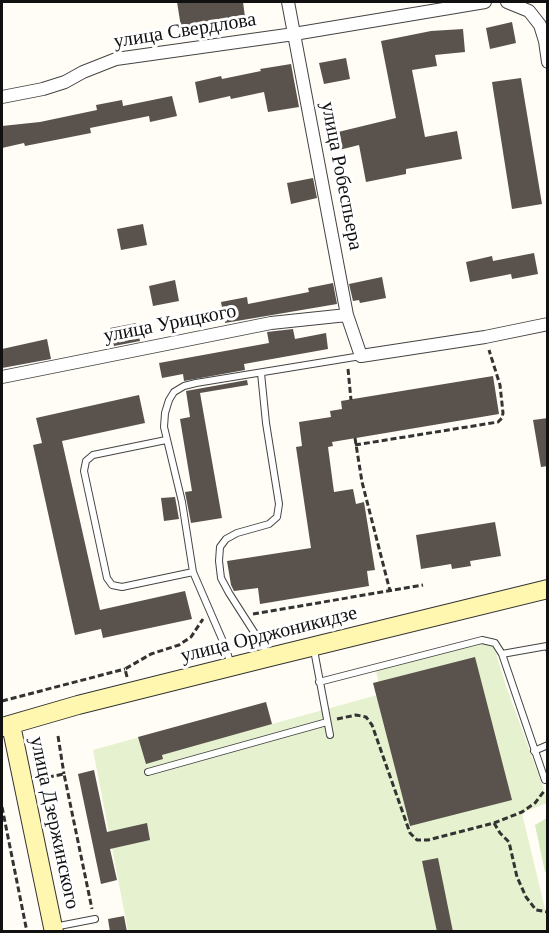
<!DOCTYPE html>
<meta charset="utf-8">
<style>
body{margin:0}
#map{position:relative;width:549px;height:933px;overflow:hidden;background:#fffdf5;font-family:Georgia,serif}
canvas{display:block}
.frame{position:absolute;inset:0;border:3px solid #111;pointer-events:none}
</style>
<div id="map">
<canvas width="549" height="933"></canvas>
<div class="frame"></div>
</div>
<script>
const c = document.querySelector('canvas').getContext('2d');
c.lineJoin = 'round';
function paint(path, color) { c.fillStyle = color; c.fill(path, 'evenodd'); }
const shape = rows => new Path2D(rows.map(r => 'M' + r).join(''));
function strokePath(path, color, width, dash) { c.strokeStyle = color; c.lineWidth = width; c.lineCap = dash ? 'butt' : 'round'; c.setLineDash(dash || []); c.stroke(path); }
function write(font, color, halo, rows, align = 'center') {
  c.font = font + ' Georgia,serif'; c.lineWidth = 6; c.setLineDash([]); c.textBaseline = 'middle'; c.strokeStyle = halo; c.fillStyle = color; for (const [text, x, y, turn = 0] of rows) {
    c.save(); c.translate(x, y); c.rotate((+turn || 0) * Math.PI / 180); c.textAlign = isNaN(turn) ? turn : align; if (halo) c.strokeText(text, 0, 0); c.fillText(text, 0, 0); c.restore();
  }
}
const green = shape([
 [547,818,547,871,545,872,535,825]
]);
const pitch = shape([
 [492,640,506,686,547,798,547,803,522,813,547,917,547,931,128,931,93,750,266,702,272,724,381,694,376,671]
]);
const building = shape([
 [177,2,243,2,245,17,181,27],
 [512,22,516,43,490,49,486,28],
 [463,29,465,52,435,55,437,66,412,70,425,137,457,131,462,159,406,169,406,174,366,182,359,145,339,150,334,133,396,118,381,41,431,31],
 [346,58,350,79,324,84,319,63],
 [291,64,299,107,268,112,264,92,231,99,230,96,199,103,195,82,221,76,222,79,261,71,260,69],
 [521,78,542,204,512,209,492,82],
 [172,96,177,116,150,122,149,116,90,128,91,133,25,146,24,143,2,148,2,126,40,122,97,110,96,105,122,100,123,106],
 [313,178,317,198,291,204,287,183],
 [143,224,147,245,121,250,117,229],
 [534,253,538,274,512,279,511,274,470,282,466,262,492,256,493,261],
 [382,277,386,298,360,303,359,300,353,301,349,284],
 [175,280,179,301,153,306,149,286],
 [333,283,337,304,225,323,221,302,247,297,248,304,309,292,308,288],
 [136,323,140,341,114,346,110,328],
 [293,329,295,339,326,333,328,349,244,364,245,370,184,381,183,374,162,378,159,363,269,343,267,332],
 [47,339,51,359,2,368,2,349],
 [493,376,499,414,332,442,333,446,328,447,334,492,353,489,356,504,364,502,375,570,367,571,369,586,260,604,258,588,234,591,231,585,227,561,311,548,296,447,302,446,299,422,331,417,330,411,342,409,341,401],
 [247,380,248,385,200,393,222,518,191,523,185,492,192,491,180,419,190,417,186,391],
 [139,395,145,423,62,441,100,610,185,591,192,619,103,638,101,629,75,635,33,445,42,443,36,418],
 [548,418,548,466,541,467,533,420],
 [175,497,179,519,164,521,161,498],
 [495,522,501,556,470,561,471,566,452,569,451,564,421,569,416,535],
 [475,657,512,800,410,826,373,683],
 [266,702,272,724,162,755,163,759,146,764,138,737],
 [94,770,107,832,147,823,150,840,110,849,117,880,101,884,78,774],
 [438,858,453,932,437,932,422,861],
 [124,916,127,932,110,932,108,919]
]);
const path = shape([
 [348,369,351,400],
 [355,438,362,482,390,591],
 [355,445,498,422,502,418,503,413,500,385,489,350],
 [253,614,423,585],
 [127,677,125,669,151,654,179,645,191,637,203,619],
 [2,701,125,669],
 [337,719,356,715,366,717,372,725,410,833,417,840,428,840,494,823,522,812,535,803,545,790],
 [58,736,64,774],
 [39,779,64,774,92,909],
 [2,807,27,932],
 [494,823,500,833,509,842,517,877,526,897,536,910,548,912]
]);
const lane = shape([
 [261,373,266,423,279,504,277,517,269,524,237,533,226,539,220,547,219,561,221,578,229,593,268,654],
 [166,440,93,455,86,461,84,471,107,578,112,585,122,587,193,572],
 [314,650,330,735],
 [502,654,547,646,548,648],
 [231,665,225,646,193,572,182,502,164,427,165,413,169,400,174,392,184,386,196,383,361,356],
 [319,682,482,640,495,643,502,654,545,780],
 [534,751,548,745],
 [148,772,327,722],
 [54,927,95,919]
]);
const street = shape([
 [288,2,347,315,361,356,485,337,548,324],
 [507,2,529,11,540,25,545,41,548,62],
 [2,97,43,89,65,82,83,72,116,59,294,34,485,2],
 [2,377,271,323,347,315]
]);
const secondary = shape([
 [11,725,54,932],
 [2,727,78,705,270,657,548,589]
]);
const streetNames = [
 ["улица Свердлова",185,31,-9],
 ["улица Робеспьера",341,176,79],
 ["улица Урицкого",170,324,-11],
 ["улица Орджоникидзе",269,635,-14],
 ["улица Дзержинского",54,823,78]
];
paint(green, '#d5ebbd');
paint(pitch, '#e6f2cf');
paint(building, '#5a524d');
strokePath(lane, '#444', 8);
strokePath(street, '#444', 14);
strokePath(secondary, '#333', 20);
strokePath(path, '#333', 3, [6, 3]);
strokePath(lane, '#fff', 6);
strokePath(street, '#fff', 12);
strokePath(secondary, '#fff6b0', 18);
write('20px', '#111', '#fff', streetNames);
</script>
